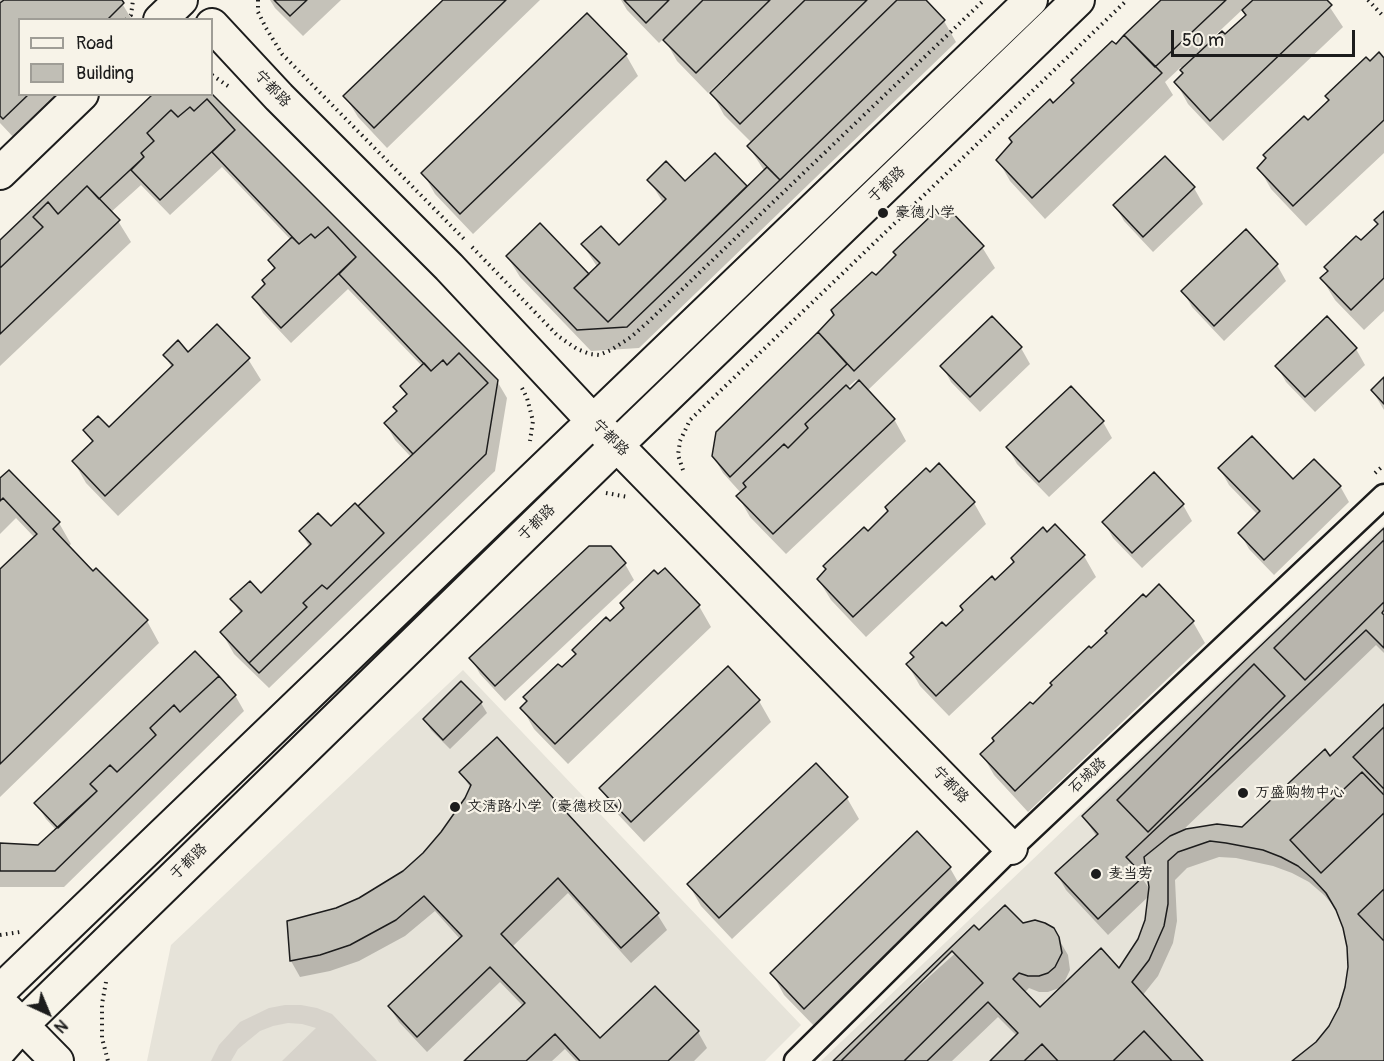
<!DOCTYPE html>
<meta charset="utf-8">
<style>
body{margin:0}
#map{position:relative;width:1384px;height:1061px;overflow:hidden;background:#f7f3e8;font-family:Pangolin,sans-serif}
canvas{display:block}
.legend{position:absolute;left:18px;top:18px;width:195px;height:78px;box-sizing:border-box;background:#f7f3e8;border:2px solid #9f9d96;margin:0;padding:8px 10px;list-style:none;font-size:18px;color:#1c1c1c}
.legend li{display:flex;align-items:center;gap:12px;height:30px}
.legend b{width:30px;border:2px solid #9f9d96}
.north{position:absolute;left:18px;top:983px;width:60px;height:60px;-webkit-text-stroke:4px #f7f3e8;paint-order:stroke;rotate:136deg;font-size:16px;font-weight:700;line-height:24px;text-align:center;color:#1c1c1c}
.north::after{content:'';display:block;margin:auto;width:21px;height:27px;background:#1c1c1c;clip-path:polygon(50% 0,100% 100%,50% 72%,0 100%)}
.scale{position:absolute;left:1171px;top:30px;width:184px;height:27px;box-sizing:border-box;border:3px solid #1c1c1c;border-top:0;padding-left:8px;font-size:18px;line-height:21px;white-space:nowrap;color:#1c1c1c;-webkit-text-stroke:4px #f7f3e8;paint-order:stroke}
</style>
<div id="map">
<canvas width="1384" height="1061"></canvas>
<ul class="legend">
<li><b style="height:8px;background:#f7f3e8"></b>Road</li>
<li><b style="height:16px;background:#c0beb5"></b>Building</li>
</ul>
<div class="north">N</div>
<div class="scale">50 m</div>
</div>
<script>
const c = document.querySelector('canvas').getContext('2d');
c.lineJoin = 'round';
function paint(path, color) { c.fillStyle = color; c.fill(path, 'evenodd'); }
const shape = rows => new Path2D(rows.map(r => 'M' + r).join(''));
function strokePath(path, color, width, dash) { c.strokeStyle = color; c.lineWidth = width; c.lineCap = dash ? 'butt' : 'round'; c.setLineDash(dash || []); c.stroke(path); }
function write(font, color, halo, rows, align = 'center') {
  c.font = font + ' Pangolin,"LXGW WenKai TC",sans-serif'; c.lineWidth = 4.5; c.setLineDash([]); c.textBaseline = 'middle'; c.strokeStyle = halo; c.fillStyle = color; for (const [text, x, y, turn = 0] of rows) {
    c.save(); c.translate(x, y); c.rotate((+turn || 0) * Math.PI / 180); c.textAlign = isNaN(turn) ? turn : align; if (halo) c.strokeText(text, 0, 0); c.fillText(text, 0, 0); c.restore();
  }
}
const built = shape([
 [1384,525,1384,1061,821,1061],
 [463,670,801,1025,765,1061,147,1061,171,945]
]);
const green = shape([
 [285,1005,301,1005,317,1008,332,1014,377,1061,282,1061,316,1028,302,1024,288,1023,273,1026,260,1031,238,1049,231,1061,211,1061,219,1045,240,1022,269,1008]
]);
const shadow = shape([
 [0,0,120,0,132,20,20,20,20,94,63,94,16,140,0,123],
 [270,0,341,0,303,36,275,8],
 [445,0,540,0,387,148,358,117,345,96],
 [621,0,924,0,944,21,956,42,639,348,591,351,520,277,507,256,589,276,598,268,583,245,619,247,664,204,649,180,685,183,715,155,747,188,765,172,749,147,752,143,724,115,712,93,730,76,728,74,708,93,677,61,664,38,659,43,627,10],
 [1163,0,1325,0,1343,27,1223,141,1188,104,1176,82,1184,74,1181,67,1165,82,1173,95,1045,219,1010,181,998,160],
 [1243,9,1247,15,1225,36,1213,41,1211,39],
 [587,15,626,55,638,76,473,234,435,194,423,173],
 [1384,60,1384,153,1306,226,1271,189,1259,168,1330,101,1327,96,1370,63],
 [210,94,497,381,507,398,495,471,269,688,234,654,222,633,241,614,232,600,261,595,310,548,301,532,331,528,363,511,360,506,411,457,395,440,386,424,398,412,407,396,402,387,423,367,348,289,291,343,263,313,254,297,266,285,275,270,270,260,291,240,222,167,170,215,141,185,110,213,118,221,131,242,0,366,0,242],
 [1165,158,1194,188,1203,204,1153,252,1124,221,1115,205],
 [1384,213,1384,311,1364,330,1335,300,1322,279,1379,225],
 [1246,231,1277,265,1286,281,1224,341,1192,307,1183,291],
 [982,247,995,268,867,391,894,419,906,441,786,554,750,517,738,496,741,493,723,473,713,456,819,333,876,278],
 [856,380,859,382,850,391,847,388],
 [992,318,1021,348,1030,364,980,412,951,382,942,366],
 [1356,349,1365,365,1315,412,1286,382,1277,366],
 [188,354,248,359,261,380,118,516,86,483,74,462,93,443,85,430,109,429,172,368,165,355],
 [1384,379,1384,410,1372,390],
 [1103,422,1112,438,1049,497,1017,464,1008,448],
 [1220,469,1293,481,1340,486,1349,502,1274,575,1249,549,1240,533,1258,515,1229,485],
 [0,480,59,523,71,544,68,547,147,621,159,643,0,797,0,571,35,538,16,518,0,534],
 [974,503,986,524,866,637,831,600,818,579,868,533],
 [1183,505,1192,521,1142,568,1113,538,1104,522],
 [1384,530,1384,653,1376,645,1182,831,1242,829,1330,758,1384,706,1384,1061,1295,1061,1317,1043,1331,1027,1340,1008,1347,988,1349,967,1345,927,1337,910,1324,895,1309,882,1292,873,1273,866,1236,858,1219,857,1187,868,1175,880,1177,921,1173,943,1158,976,1142,996,1201,1061,992,1061,1017,1036,998,1017,952,1061,835,1061,979,932,1022,925,1058,938,1068,955,1070,970,1062,987,1048,992,1039,992,1029,988,1024,993,1040,1009,1119,970,1139,940,1146,920,1149,896,1108,935,1066,890,1057,874,1097,837,1083,816],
 [1146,863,1151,891,1137,871],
 [610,548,625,564,634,580,505,701,480,674,471,658],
 [1084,556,1096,577,949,716,920,686,908,665,995,582],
 [1159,586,1193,622,1205,643,1028,812,994,775,982,754],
 [699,606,711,627,568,764,534,729,522,708,577,655,574,650],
 [728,668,759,701,771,722,644,842,613,809,601,788],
 [235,695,244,711,64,887,0,887,0,845,39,846,57,831,46,819,36,803],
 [481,703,487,713,450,749,431,730,424,719],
 [816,765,847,798,859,819,732,939,701,906,689,885],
 [461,772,657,914,667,930,631,963,568,893,512,947,600,1040,655,988,698,1032,707,1048,694,1061,576,1061,565,1049,552,1061,466,1061,523,1006,500,982,427,1052,399,1022,389,1006,460,939,435,911,405,936,359,961,330,971,300,977,291,961,288,922,336,909,360,899,404,872,424,854,443,833,471,789],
 [950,868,962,889,817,1029,784,995,772,973]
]);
const building = shape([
 [4,0,122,0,124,3,107,20,20,20,20,94,29,94,3,119,0,116,0,3,4,0],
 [274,0,307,0,290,16,274,0],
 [443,0,506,0,374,128,343,96,443,0],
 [624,0,669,0,646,23,624,0],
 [703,0,770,0,696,73,663,40,703,0],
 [805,0,867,0,740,124,710,93,805,0],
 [897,0,926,0,945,20,780,180,747,146,897,0],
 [1161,0,1226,0,1155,67,1124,35,1161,0],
 [1253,0,1327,0,1332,5,1210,121,1174,82,1183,73,1180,70,1222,31,1225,34,1246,15,1242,10,1253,0],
 [587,13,627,54,460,214,421,173,587,13],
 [1124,35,1162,73,1032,198,996,160,1012,142,1009,138,1050,99,1053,103,1074,83,1071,80,1112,41,1116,44,1124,35],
 [1379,52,1384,58,1384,120,1293,206,1257,168,1266,158,1263,155,1304,116,1308,120,1329,100,1325,96,1366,57,1370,61,1379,52],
 [153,94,212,94,498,380,486,454,259,673,249,663,307,607,303,603,322,585,327,589,384,533,358,506,488,383,459,353,447,365,443,360,431,371,339,274,356,257,328,227,315,238,311,234,299,244,212,152,235,130,207,99,194,111,190,107,178,117,171,110,147,133,154,141,141,153,144,157,99,199,87,186,58,214,48,202,33,217,43,227,0,268,0,240,153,94],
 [207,99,235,130,160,200,131,170,144,157,141,153,154,141,147,133,171,110,178,117,190,107,194,111,207,99],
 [715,153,747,186,608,322,574,288,600,263,581,244,601,226,619,245,666,199,647,180,666,161,685,181,715,153],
 [1165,156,1195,187,1143,237,1113,205,1165,156],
 [767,167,780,180,627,327,577,330,506,256,540,223,589,274,574,288,608,322,767,167],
 [87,186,120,220,0,334,0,268,43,227,33,217,48,202,58,214,87,186],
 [947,207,984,246,854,371,818,332,834,315,831,310,872,272,876,275,896,255,893,252,934,213,938,216,947,207],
 [1384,211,1384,278,1351,310,1320,278,1328,271,1324,267,1356,236,1361,240,1378,224,1374,220,1384,211],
 [328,227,356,257,281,328,252,297,265,284,262,280,275,268,268,260,292,237,299,244,311,234,315,238,328,227],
 [1246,229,1278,264,1214,326,1181,291,1246,229],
 [992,316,1022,347,970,397,940,366,992,316],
 [1327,316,1357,348,1305,397,1275,366,1327,316],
 [217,324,250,358,105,496,72,461,93,441,83,430,98,416,109,427,173,365,163,355,178,340,188,352,217,324],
 [818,332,847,364,730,477,712,456,716,432,818,332],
 [459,353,488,383,413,454,384,423,397,411,393,407,407,394,400,386,424,363,431,371,443,360,447,365,459,353],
 [1384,377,1384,404,1371,390,1384,377],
 [859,380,895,419,773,534,736,496,746,487,743,483,784,444,788,448,808,428,805,424,846,385,850,389,859,380],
 [1071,386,1104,421,1039,482,1006,447,1071,386],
 [1252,436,1293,479,1314,459,1341,486,1264,560,1238,533,1260,511,1218,468,1252,436],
 [939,463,975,502,853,617,817,579,826,569,823,566,864,527,868,531,888,511,885,507,926,468,930,472,939,463],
 [9,470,60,522,53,529,93,571,96,568,148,620,0,764,0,569,37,534,3,498,0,501,0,478,9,470],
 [1154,472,1184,504,1132,553,1102,522,1154,472],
 [355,503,384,533,327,589,322,585,303,603,307,607,249,663,220,632,242,611,230,599,250,581,261,593,311,544,299,531,318,513,331,526,355,503],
 [1055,524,1085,555,936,696,906,664,914,657,910,653,942,622,946,626,963,610,960,606,992,576,995,580,1014,562,1011,558,1043,527,1047,532,1055,524],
 [1384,528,1384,610,1382,613,1384,615,1384,648,1366,630,1126,857,1144,876,1098,919,1055,873,1098,834,1082,816,1384,528],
 [1384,540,1384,602,1305,680,1274,648,1384,540],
 [589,546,611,546,626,563,495,686,469,658,589,546],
 [665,568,700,605,555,744,520,708,527,701,523,697,558,664,562,667,576,654,572,650,606,617,610,621,624,608,620,603,654,570,658,574,665,568],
 [1159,584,1194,621,1015,791,980,754,994,741,992,738,1030,702,1033,704,1052,685,1050,683,1089,646,1091,648,1107,633,1105,631,1143,594,1146,597,1159,584],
 [195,651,219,676,180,712,174,705,150,728,156,735,117,772,110,765,90,784,97,791,58,828,34,803,195,651],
 [1254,664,1285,696,1148,832,1117,800,1254,664],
 [728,666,760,700,631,822,599,788,728,666],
 [219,676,236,695,55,871,0,871,0,843,38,845,97,791,90,784,110,765,117,772,156,735,150,728,174,705,180,712,219,676],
 [461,681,482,702,443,740,423,719,461,681],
 [1384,704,1384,1061,1292,1061,1316,1042,1329,1026,1339,1007,1345,987,1348,967,1347,947,1343,928,1336,910,1326,893,1313,879,1298,866,1281,857,1263,850,1226,843,1210,841,1178,852,1168,861,1168,904,1164,926,1149,960,1132,982,1203,1061,990,1061,1018,1033,988,1002,927,1061,833,1061,974,925,979,930,1005,905,1023,923,1035,920,1045,923,1054,928,1059,937,1062,953,1055,967,1048,973,1039,976,1028,976,1019,973,1013,979,1040,1007,1101,948,1119,968,1138,939,1145,920,1149,887,1144,857,1170,836,1186,829,1217,824,1242,827,1325,749,1330,756,1384,704],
 [1384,727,1384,789,1353,757,1384,727],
 [497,737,659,913,621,948,558,878,501,934,600,1038,655,986,699,1031,668,1061,580,1061,555,1034,526,1061,464,1061,525,1003,490,967,417,1037,388,1006,462,936,424,896,396,920,350,945,320,955,290,961,287,921,336,908,359,898,403,871,423,853,441,832,465,798,471,785,459,772,497,737],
 [816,763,848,797,719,918,687,884,816,763],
 [1362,772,1384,795,1384,813,1321,873,1290,840,1362,772],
 [917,831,951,867,804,1009,770,973,917,831],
 [1384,889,1384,941,1358,914,1384,889],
 [952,951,983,983,904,1061,841,1061,952,951],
 [1144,1031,1172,1061,1113,1061,1144,1031],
 [1042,1044,1058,1061,1024,1061,1042,1044]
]);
const path = shape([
 [258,0,258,12,266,28,282,54,464,239],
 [1368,0,1384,17],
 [126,20,131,15,133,0],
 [212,75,228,86],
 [472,247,558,336,577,349,590,354,599,355,611,350,631,337,648,322,984,0],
 [522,388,527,398,533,421,530,441],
 [683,470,678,455,680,441,690,420,1127,0],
 [1375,473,1384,465],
 [606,493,628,497],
 [0,935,20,932],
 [106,982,102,1004,102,1038,108,1061]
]);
const street = shape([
 [796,1061,1011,848,1384,496]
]);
const secondary = shape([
 [160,20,181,0],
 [212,25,279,97,449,267,594,422,1011,848],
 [0,173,82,94],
 [0,991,1031,0],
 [7,1010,57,1061],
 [0,1050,22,1025,617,445,1078,0]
]);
const markers = [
 [883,213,6,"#1c1c1c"],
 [1243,793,6,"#1c1c1c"],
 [455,807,6,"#1c1c1c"],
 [1096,874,6,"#1c1c1c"]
];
const streetNames = [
 ["宁都路",272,89,46],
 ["于都路",887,185,-44],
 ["宁都路",610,438,45],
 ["于都路",537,523,-44],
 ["石城路",1088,776,-43],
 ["宁都路",950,785,46],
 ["于都路",189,862,-44]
];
const poiNames = [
 ["豪德小学",895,213],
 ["万盛购物中心",1255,793],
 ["文清路小学（豪德校区）",467,807],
 ["麦当劳",1108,874]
];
paint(built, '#e6e3d9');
paint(green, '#d7d3cb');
paint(shadow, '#0003');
paint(building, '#c0beb5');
strokePath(building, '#1c1c1c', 1.5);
strokePath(street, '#1c1c1c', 27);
strokePath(secondary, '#1c1c1c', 36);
strokePath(path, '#1c1c1c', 4, [1.5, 4.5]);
strokePath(street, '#f7f3e8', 22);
strokePath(secondary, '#f7f3e8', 32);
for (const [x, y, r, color] of markers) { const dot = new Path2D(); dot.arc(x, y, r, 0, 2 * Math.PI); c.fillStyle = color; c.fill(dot); strokePath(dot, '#f7f3e8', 2); }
write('15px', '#1c1c1c', '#f7f3e8', streetNames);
write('15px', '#1c1c1c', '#f7f3e8', poiNames, 'left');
</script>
